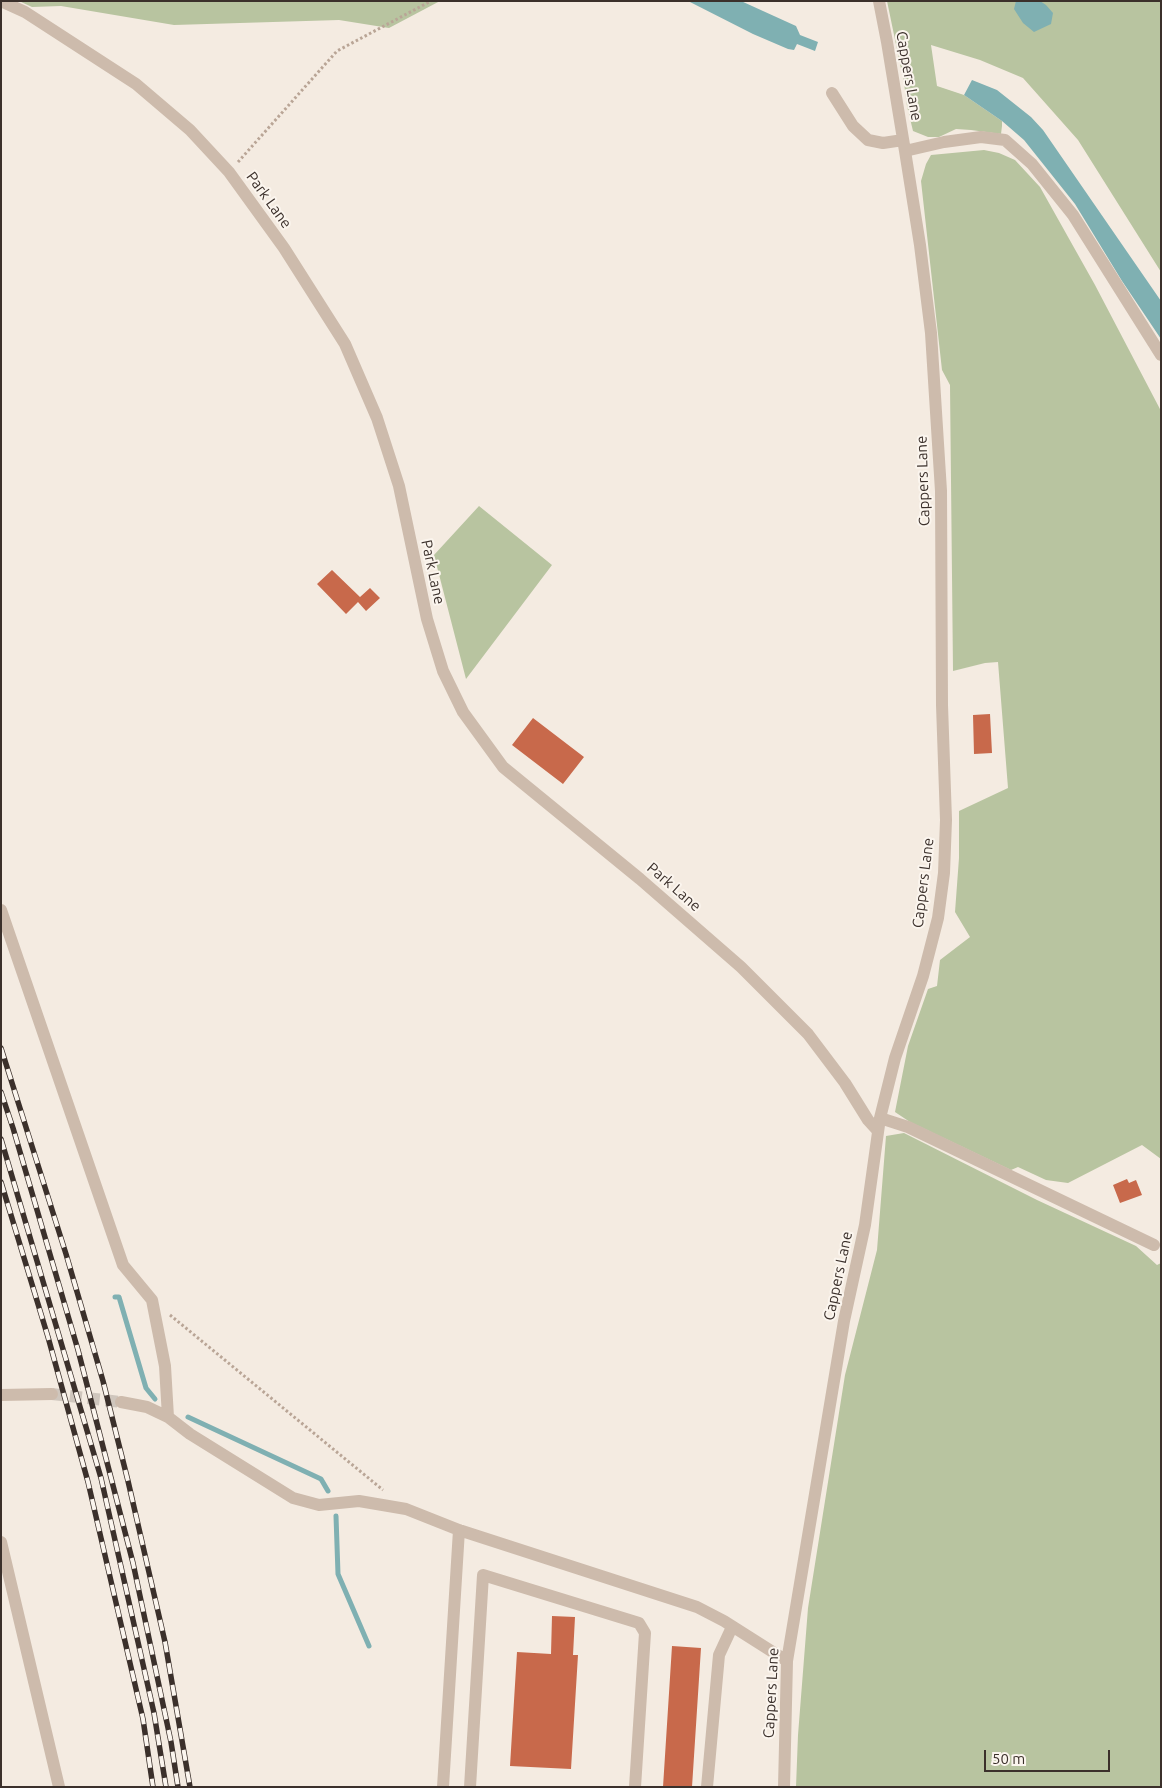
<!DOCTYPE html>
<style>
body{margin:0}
#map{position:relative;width:1162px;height:1788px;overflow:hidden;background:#f4ebe1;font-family:Ubuntu,sans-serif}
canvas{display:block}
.frame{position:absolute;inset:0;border:2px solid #3b302b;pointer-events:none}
.scale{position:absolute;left:984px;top:1750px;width:126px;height:22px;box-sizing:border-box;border:2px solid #3b302b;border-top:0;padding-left:6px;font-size:15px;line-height:18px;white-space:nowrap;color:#3b302b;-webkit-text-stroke:4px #fbf5ee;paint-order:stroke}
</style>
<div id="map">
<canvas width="1162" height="1788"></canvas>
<div class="frame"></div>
<div class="scale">50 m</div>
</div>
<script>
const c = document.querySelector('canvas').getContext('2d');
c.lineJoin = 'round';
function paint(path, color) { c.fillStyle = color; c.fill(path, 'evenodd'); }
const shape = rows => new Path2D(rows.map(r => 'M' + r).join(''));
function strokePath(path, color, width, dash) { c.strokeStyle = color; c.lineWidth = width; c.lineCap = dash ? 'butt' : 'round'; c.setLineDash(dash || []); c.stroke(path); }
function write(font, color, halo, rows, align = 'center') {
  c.font = font + ' Ubuntu,sans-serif'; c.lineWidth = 4; c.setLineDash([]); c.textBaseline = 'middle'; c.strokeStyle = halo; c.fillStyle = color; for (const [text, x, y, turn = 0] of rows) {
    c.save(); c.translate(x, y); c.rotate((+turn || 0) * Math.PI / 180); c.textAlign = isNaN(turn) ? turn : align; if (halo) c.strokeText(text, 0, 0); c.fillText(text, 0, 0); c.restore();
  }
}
const green = shape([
 [19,1,440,1,389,28,339,20,174,25,61,6,32,7],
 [887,1,1161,1,1161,272,1078,140,1023,78,980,60,931,45,937,86,964,95,1002,121,1002,126,1001,134,971,130,956,129,939,137,928,137,913,131,907,106,904,83],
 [984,150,999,153,1015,160,1040,187,1095,285,1161,411,1161,1159,1142,1145,1068,1183,1046,1180,1018,1167,1011,1170,910,1122,895,1112,908,1046,928,989,937,986,940,960,970,937,955,912,959,858,959,811,1008,788,998,662,985,663,953,671,950,385,942,370,921,181,926,164,931,155],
 [479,506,552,565,466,679,434,555],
 [904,1133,1037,1200,1136,1246,1157,1265,1161,1263,1161,1787,796,1787,798,1735,808,1608,845,1375,877,1250,886,1136]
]);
const water = shape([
 [688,1,741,1,796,26,800,35,818,42,815,51,797,44,794,50,788,49,753,34],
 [1016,1,1040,1,1046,5,1053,13,1051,24,1034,32,1023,23,1014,9],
 [972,80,997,90,1031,117,1043,130,1161,301,1161,339,1122,281,1075,204,1024,140,1002,121,964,95]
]);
const stream = shape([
 [115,1297,119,1297,146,1388,155,1399],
 [188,1417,321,1479,328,1491],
 [336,1516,338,1574,369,1646]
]);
const building = shape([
 [332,570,360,597,370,588,380,598,366,611,358,602,346,614,317,584],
 [990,714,992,753,974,754,973,715],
 [533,718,584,757,563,784,512,745],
 [1127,1179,1129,1183,1136,1180,1142,1195,1120,1203,1113,1185],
 [552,1616,575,1617,573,1655,578,1655,571,1769,510,1766,517,1652,551,1654],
 [672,1646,701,1648,692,1787,663,1787]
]);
const minorTunnel = shape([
 [52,1394,121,1402]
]);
const path = shape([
 [238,162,337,51,431,1],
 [170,1315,383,1490]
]);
const minor = shape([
 [1,1,25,12,136,84,190,130,229,172,284,248,345,344,377,418,399,486,427,619,443,671,463,712,503,767,640,879,741,967,808,1034,845,1083,868,1120,878,1131],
 [832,93,853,126,868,140,883,143,903,140],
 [905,151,944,142,981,137,1005,140,1032,164,1073,215,1161,355],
 [1,910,123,1265,152,1300,165,1366,168,1417],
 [880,1118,908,1127,1154,1245],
 [1,1395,52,1394],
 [121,1402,147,1407,168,1417,190,1434,293,1498,319,1505,359,1501,406,1509,459,1530,697,1607,724,1621,787,1661],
 [1,1542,59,1787],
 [443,1787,459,1530],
 [470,1787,483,1575,639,1623,645,1633,635,1787],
 [707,1787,719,1655,732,1627],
 [784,1787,787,1661,844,1321,865,1225,880,1118,895,1058,923,976,938,918,944,873,946,820,942,705,941,491,931,333,920,245,905,151,887,42,879,1]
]);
const rail = shape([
 [1,1048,66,1254,103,1381,128,1481,165,1642,190,1787],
 [1,1092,13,1128,78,1350,133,1563,171,1742,178,1787],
 [1,1139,101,1478,154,1713,166,1787],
 [1,1182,48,1337,88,1482,143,1719,153,1787]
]);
const streetNames = [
 ["Cappers Lane",909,76,80],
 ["Park Lane",269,200,54],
 ["Cappers Lane",923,481,-92],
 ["Park Lane",433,572,78],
 ["Cappers Lane",923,883,-83],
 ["Park Lane",674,887,41],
 ["Cappers Lane",838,1276,-78],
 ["Cappers Lane",771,1693,-87]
];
paint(green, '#b8c4a0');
paint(water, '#7fb0b2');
strokePath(stream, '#7fb0b2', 5);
paint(building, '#c8694b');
strokePath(minorTunnel, '#cfc6bd', 12, [12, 6]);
strokePath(path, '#b9a596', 3, [2.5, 2.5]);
strokePath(minor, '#cdbbac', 12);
strokePath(rail, '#3b302b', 5.5);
strokePath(rail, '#fbf5ee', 4, [11]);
write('15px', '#3b302b', '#fbf5ee', streetNames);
</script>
